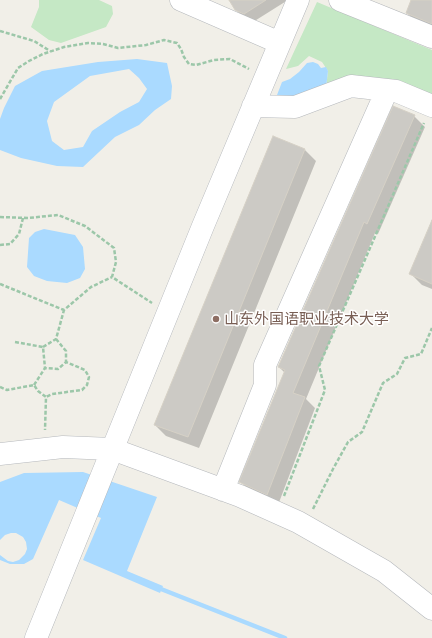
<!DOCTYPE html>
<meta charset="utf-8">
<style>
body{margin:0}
canvas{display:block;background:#f1efe8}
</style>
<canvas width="432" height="638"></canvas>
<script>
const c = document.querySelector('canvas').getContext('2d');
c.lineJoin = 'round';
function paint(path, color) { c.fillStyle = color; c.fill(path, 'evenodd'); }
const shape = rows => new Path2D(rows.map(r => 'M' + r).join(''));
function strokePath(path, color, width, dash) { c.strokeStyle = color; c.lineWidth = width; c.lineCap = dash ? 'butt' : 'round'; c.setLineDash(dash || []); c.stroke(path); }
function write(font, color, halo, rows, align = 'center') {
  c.font = font + ' "Alegreya Sans","Noto Sans SC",sans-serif'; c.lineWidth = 3; c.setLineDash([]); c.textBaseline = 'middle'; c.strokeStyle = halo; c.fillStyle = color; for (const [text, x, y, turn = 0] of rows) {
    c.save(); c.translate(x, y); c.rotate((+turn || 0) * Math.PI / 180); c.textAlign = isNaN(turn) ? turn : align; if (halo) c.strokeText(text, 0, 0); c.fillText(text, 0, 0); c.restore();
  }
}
const green = shape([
 [39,0,99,0,112,6,113,14,106,27,61,43,49,40,31,27,39,7],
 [317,2,432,50,432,96,326,88,328,71,322,62,309,56,298,66,286,69]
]);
const water = shape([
 [137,59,167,63,172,86,171,99,155,110,139,125,115,137,83,167,57,166,21,158,0,150,0,119,4,108,15,86,42,71,98,62],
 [129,69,139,78,147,89,139,102,120,112,92,131,83,147,64,150,52,141,47,121,54,102,90,76],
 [313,62,318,64,321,68,326,67,328,71,326,88,315,95,282,97,277,95,282,82,290,79,299,72,307,63],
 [44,229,75,235,83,247,85,269,80,278,67,283,47,281,34,276,27,267,29,238,35,232],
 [83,472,157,497,127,571,163,586,160,593,83,560,101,518,59,500,33,559,24,564,10,564,0,560,0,555,8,561,13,562,19,560,25,554,27,549,26,542,23,537,16,533,11,533,5,535,0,540,0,482,24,473]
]);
const shadow = shape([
 [230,0,288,0,253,22,244,18,235,9],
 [412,0,432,0,432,28,415,21,407,13],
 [414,116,425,127,378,234,375,233,306,399,315,408,278,505,252,493,241,482,285,373,279,367],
 [274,137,305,150,316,161,199,448,166,436,155,425],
 [432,222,432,289,422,285,411,274]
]);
const stream = shape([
 [161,589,285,638]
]);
const building = shape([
 [229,0,266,0,244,14,235,10,229,0],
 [411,0,432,0,432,24,406,13,411,0],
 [393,106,415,115,367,224,364,222,293,393,305,397,267,495,239,482,285,370,278,367,393,106],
 [273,136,305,149,188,437,154,425,273,136],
 [432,220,432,284,409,274,432,220]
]);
const path = shape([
 [0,31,34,41,50,51],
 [0,99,18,68,29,61,43,54,64,47,88,43,103,44,118,48,146,45,164,40,177,43,181,49,184,57,189,64,196,65,214,60,230,59,249,69],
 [0,217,28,218,58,215,85,226,114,248,116,262,112,277,152,303],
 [0,245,10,244,19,234,23,218],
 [0,284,64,310,91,287,112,277],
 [56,339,66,351,66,362],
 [15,342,43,347,45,368],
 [43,347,56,339,64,310],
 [34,385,45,368,58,369,66,362,85,370,89,377,87,385,82,390,52,394,46,397],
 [0,387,7,390,34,385,38,391,46,397,45,430],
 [284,496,325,390,319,366,424,123],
 [313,509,333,469,348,442,362,432,383,383,397,374,405,358,421,354,432,328]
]);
const minor = shape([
 [181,0,280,43],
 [340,0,432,37],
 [253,106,295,107,351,86,396,91,432,106],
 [0,454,63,447,112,449,240,496,298,522,384,571,432,609],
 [223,490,265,385,265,365,387,90],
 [36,638,203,226,298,0]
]);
const markers = [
 [216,319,4,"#8d6e63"]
];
const educationNames = [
 ["山东外国语职业技术大学",224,319]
];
paint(green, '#c5e8c5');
paint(water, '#aadaff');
paint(shadow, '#0003');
strokePath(stream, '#aadaff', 4.5);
paint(building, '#cccac5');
strokePath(building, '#d6d1c6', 1);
strokePath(minor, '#b5b8bc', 23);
strokePath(path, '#9cc7a9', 2.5, [4, 2]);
strokePath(minor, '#fff', 22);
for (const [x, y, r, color] of markers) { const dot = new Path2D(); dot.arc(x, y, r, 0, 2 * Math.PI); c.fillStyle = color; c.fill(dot); strokePath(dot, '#fff', 1.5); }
write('15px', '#785e54', '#fff', educationNames, 'left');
</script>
